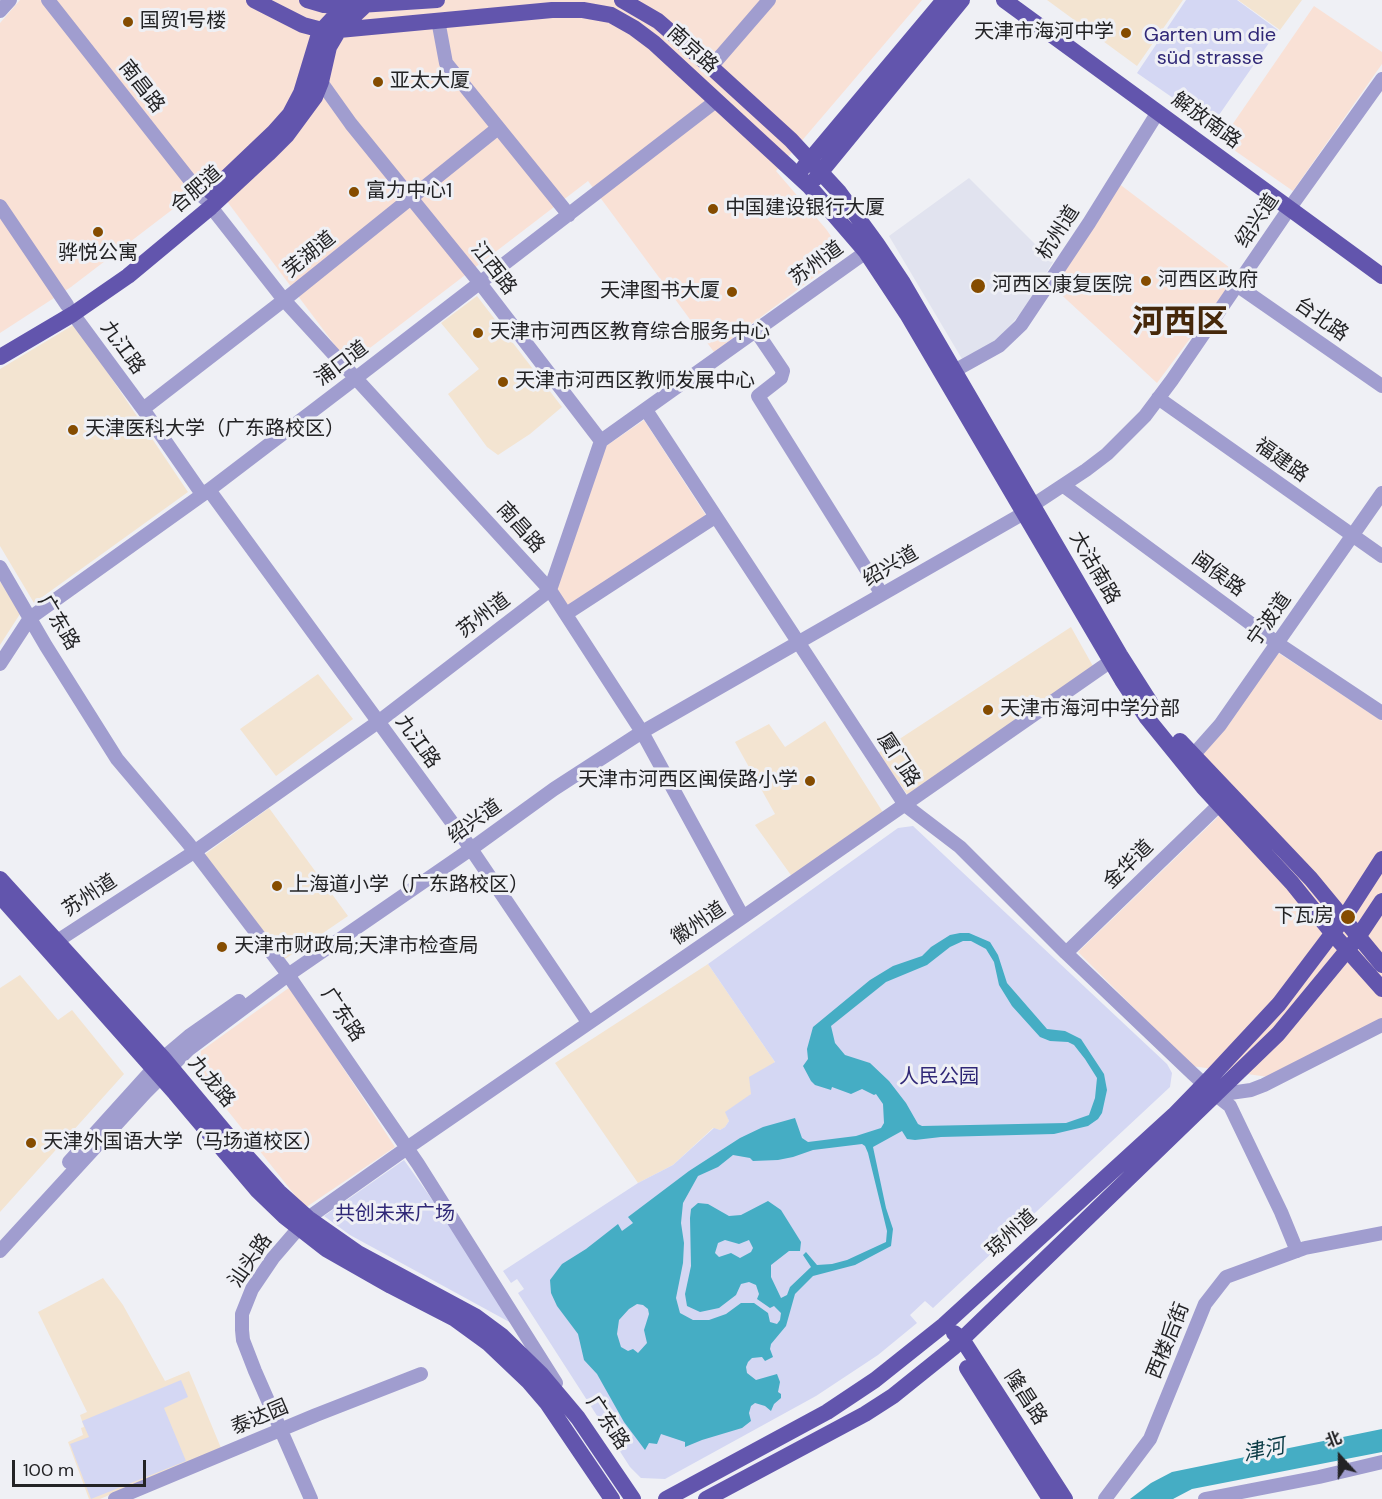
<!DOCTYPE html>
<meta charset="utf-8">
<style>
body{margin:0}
#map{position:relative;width:1382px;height:1499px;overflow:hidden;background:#eff0f5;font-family:"DM Sans","Noto Sans SC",sans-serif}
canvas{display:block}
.north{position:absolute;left:1310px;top:1427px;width:60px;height:60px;-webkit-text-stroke:4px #eff0f5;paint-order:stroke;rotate:339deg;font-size:16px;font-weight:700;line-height:24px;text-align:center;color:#232325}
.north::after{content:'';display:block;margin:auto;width:21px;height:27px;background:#232325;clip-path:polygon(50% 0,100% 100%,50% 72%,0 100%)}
.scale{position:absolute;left:12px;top:1460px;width:134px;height:27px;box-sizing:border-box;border:3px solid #232325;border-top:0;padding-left:8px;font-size:18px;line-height:21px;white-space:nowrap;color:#232325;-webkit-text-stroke:4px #eff0f5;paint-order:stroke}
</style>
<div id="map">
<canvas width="1382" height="1499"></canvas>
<div class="north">北</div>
<div class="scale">100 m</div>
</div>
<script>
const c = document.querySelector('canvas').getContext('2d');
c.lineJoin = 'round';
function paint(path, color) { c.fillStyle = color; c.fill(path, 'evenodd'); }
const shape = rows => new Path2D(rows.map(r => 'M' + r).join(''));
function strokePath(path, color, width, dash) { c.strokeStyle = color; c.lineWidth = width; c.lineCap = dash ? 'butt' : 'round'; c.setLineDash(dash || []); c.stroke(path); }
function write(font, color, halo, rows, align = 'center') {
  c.font = font + ' "DM Sans","Noto Sans SC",sans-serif'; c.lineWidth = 6; c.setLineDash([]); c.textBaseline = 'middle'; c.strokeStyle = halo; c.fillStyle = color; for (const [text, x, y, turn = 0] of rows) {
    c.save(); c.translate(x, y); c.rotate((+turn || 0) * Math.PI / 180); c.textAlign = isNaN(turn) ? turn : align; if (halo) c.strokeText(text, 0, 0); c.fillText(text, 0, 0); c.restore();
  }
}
const commercial = shape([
 [20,0,922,0,776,171,826,229,844,255,714,352,588,181,349,364,211,180,71,287,0,333,0,23],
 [1314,6,1382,52,1382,64,1293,191,1221,141],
 [1118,183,1238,274,1157,383,1054,288],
 [644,420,707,517,566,606,555,589,606,446],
 [1277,652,1382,721,1382,1021,1268,1077,1192,1066,1078,952,1221,814,1184,774,1230,723],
 [290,987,395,1147,305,1208,201,1077,199,1068,201,1051]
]);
const built = shape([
 [969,178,1053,262,1023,311,997,340,962,359,889,236]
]);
const education = shape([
 [1047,0,1183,0,1137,66],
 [1238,0,1302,0,1280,30],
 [477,296,562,407,530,434,498,455,487,447,448,394,479,369,441,323],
 [75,324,188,492,34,603,0,546,0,369],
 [0,581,20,614,0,645],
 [1071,627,1094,668,909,797,878,753],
 [318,674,353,719,276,776,240,729],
 [825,721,884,814,793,878,755,825,775,814,735,742,769,724,785,747],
 [269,808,348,916,285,959,204,855],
 [708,964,775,1062,751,1084,751,1094,749,1097,726,1112,729,1121,725,1127,720,1130,713,1128,673,1165,638,1183,555,1063],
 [20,975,58,1020,72,1010,124,1074,0,1212,0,988],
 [103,1278,123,1305,165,1381,189,1371,221,1448,100,1499,89,1499,68,1442,83,1435,81,1428,84,1427,80,1415,87,1412,38,1312]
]);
const green = shape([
 [1186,0,1237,0,1278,30,1212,125,1137,73],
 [913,826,1167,1064,1172,1073,1170,1087,933,1308,925,1301,910,1315,917,1323,878,1355,816,1396,665,1479,641,1478,630,1467,518,1293,524,1289,517,1279,511,1283,503,1271,638,1183,673,1165,714,1128,720,1130,725,1127,729,1121,725,1112,751,1094,749,1077,775,1062,708,964,898,828],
 [404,1160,475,1260,513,1324,350,1235,324,1216],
 [181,1380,188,1397,164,1408,186,1461,91,1499,70,1444,89,1437,82,1421]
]);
const water = shape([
 [960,933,969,933,990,942,998,955,1007,983,1047,1029,1065,1031,1081,1039,1104,1074,1107,1090,1102,1113,1098,1119,1088,1126,1054,1134,941,1137,915,1140,907,1139,902,1131,873,1147,886,1208,893,1229,891,1246,855,1265,813,1276,795,1294,786,1326,771,1344,770,1349,773,1357,765,1361,762,1357,752,1358,748,1362,746,1367,747,1373,756,1380,777,1374,780,1382,778,1392,781,1394,781,1398,774,1404,771,1411,765,1406,755,1403,751,1406,749,1413,751,1421,742,1428,702,1440,685,1447,685,1442,661,1434,657,1444,649,1443,645,1450,624,1422,597,1374,584,1360,578,1334,557,1306,551,1293,550,1280,562,1264,586,1249,618,1224,622,1231,633,1223,628,1217,689,1171,740,1138,763,1127,795,1118,802,1138,808,1142,856,1136,881,1128,884,1123,883,1104,876,1094,874,1095,862,1089,851,1094,832,1087,831,1090,815,1085,811,1081,803,1066,808,1059,807,1049,813,1027,870,980,893,966,922,956,931,947,950,935],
 [963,941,971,941,986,949,994,962,999,985,1012,1006,1040,1037,1050,1041,1068,1042,1074,1045,1085,1059,1097,1078,1095,1098,1089,1115,1066,1123,922,1126,918,1124,906,1103,889,1081,870,1063,845,1055,835,1043,831,1026,886,982,927,965,950,947],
 [862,1144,865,1146,868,1153,887,1231,886,1242,847,1260,832,1264,817,1265,806,1252,803,1255,811,1267,790,1287,787,1295,781,1298,771,1277,771,1265,789,1251,800,1251,801,1242,781,1210,768,1201,741,1215,729,1216,708,1204,698,1203,691,1209,690,1218,691,1266,685,1294,687,1306,700,1312,719,1308,736,1295,741,1284,749,1282,756,1285,759,1294,757,1299,770,1308,774,1306,781,1313,780,1320,777,1324,770,1322,768,1313,754,1303,741,1303,726,1314,709,1320,693,1320,680,1313,676,1298,683,1263,684,1243,681,1223,683,1203,698,1176,718,1167,733,1155,750,1158,753,1161,778,1160,793,1157,813,1150],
 [725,1240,739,1244,749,1240,753,1248,751,1252,740,1258,731,1253,719,1257,715,1253,718,1243],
 [637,1304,643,1305,648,1309,649,1314,644,1330,647,1343,638,1353,633,1349,628,1351,621,1347,617,1334,619,1320,629,1309],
 [1382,1429,1382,1452,1192,1489,1173,1499,1130,1499,1151,1483,1172,1472]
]);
const minor = shape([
 [48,0,204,198],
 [0,11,10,0],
 [438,20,446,63,569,215],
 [711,67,769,0],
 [321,82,351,124,480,283,601,441],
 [0,206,67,305],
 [211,207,284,300,550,590,642,732,743,917],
 [1238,286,1382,386],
 [73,314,143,409,202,494],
 [756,331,783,371,781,378,758,396,878,588],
 [945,376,999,346,1021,325,1089,223,1158,112],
 [1158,398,1382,556],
 [143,409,284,300,498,128],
 [646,410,905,805,960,847,1066,953,1193,1074,1216,1095,1230,1106,1281,1212,1297,1251],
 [1064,486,1277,643,1382,713],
 [209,490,467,843,588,1022],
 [0,567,46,646,117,759,188,843,284,969,418,1164,556,1383],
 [566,614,715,517],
 [0,664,30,618,209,490,356,378,716,101],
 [1188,761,1220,725,1382,493],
 [48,947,194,852,378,722,550,590,601,441,866,252],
 [1066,953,1219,805],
 [1216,1095,1251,1090,1264,1085,1382,1025],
 [69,1162,163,1058,189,1036,239,1001],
 [0,1251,146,1092,188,1050,288,975,471,849,554,789,642,732,1024,513,1033,505,1086,470,1107,454,1145,416,1172,380,1289,209,1382,79],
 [115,1499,316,1415,421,1374],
 [311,1499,255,1371,243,1340,242,1330,242,1314,252,1289,273,1258,298,1229,308,1218,407,1148,743,917,1111,661],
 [1105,1499,1150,1439,1205,1304,1226,1277,1305,1248,1382,1233],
 [1205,1499,1319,1477,1382,1462]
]);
const major = shape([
 [254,0,303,25,322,30,339,30,552,10,583,10,611,15,634,28,654,43,809,186,866,252,907,314,1122,680,1147,718,1203,787,1292,883,1333,934,1382,989],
 [307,0,324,5,344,6,437,0],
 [622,0,658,21,711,67,791,140,839,192,877,244,903,283,1120,655,1150,702],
 [1004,0,1382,276],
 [804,167,944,0],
 [816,178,962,0],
 [211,192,274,132,290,114,301,93,318,37,322,30,350,0],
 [0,357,73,314,128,276,211,207,268,154,287,135,315,97,321,82,329,47,339,30,371,0],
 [1180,741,1311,879,1382,965],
 [0,879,163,1058,230,1138,279,1192,308,1218,358,1253,475,1316,502,1336,541,1374,578,1418,633,1499],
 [0,896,175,1093,258,1191,285,1217,326,1249,391,1286,455,1319,488,1343,529,1382,547,1403,612,1499],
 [954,1333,962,1339,1065,1499],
 [967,1368,1050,1499],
 [666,1499,827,1412,875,1380,944,1325,1174,1115,1210,1078,1279,1004,1344,918,1382,859],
 [706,1499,865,1414,893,1396,954,1347,1278,1034,1358,937,1382,901]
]);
const markers = [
 [128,22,6,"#854c00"],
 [1126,33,6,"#854c00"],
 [378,82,6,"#854c00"],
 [354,192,6,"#854c00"],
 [713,209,6,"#854c00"],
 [98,232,6,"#854c00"],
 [1146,281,6,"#854c00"],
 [978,286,8,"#854c00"],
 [732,292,6,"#854c00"],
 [478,333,6,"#854c00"],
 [503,382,6,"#854c00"],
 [73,430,6,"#854c00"],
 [988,710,6,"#854c00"],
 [810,781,6,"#854c00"],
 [277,886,6,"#854c00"],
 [1348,917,8,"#854c00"],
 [222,947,6,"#854c00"],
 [31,1143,6,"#854c00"]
];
const poiNames = [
 ["国贸1号楼",140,22],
 ["天津市海河中学",1114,33,"right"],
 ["亚太大厦",390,82],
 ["富力中心1",366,192],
 ["中国建设银行大厦",725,209],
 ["骅悦公寓",98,254,"center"],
 ["河西区政府",1158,281],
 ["河西区康复医院",992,286],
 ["天津图书大厦",720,292,"right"],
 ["天津市河西区教育综合服务中心",490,333],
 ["天津市河西区教师发展中心",515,382],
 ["天津医科大学（广东路校区）",85,430],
 ["天津市海河中学分部",1000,710],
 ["天津市河西区闽侯路小学",798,781,"right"],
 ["上海道小学（广东路校区）",289,886],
 ["下瓦房",1334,917,"right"],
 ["天津市财政局;天津市检查局",234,947],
 ["天津外国语大学（马场道校区）",43,1143]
];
const parkNames = [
 ["Garten um die",1210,36],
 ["süd strasse",1210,59],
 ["人民公园",939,1078],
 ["共创未来广场",395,1215]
];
const streetNames = [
 ["南京路",692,50,42],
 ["南昌路",141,87,52],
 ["解放南路",1206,121,36],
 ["合肥道",197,190,-41],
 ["绍兴道",1258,221,-56],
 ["杭州道",1059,233,-57],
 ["芜湖道",310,255,-39],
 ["苏州道",817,264,-36],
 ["江西路",493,269,52],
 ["台北路",1321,320,35],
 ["九江路",122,348,54],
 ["浦口道",342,364,-37],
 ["福建路",1281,461,35],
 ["南昌路",520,528,48],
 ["绍兴道",891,567,-30],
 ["大沽南路",1094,568,60],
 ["闽侯路",1218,575,36],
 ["苏州道",484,616,-37],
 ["宁波道",1270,620,-55],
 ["广东路",58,623,59],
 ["九江路",417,742,54],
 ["厦门路",898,760,57],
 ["绍兴道",475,822,-35],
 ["金华道",1129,865,-44],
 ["苏州道",90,896,-33],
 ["徽州道",699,924,-34],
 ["广东路",342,1015,56],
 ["九龙路",211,1082,50],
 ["琼州道",1012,1234,-42],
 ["汕头路",251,1261,-56],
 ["西楼后街",1169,1341,-68],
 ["隆昌路",1025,1398,57],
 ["泰达园",260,1418,-23],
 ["广东路",607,1423,56]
];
const waterNames = [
 ["津河",1264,1451,-12]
];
const townNames = [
 ["河西区",1180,324]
];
paint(commercial, '#f9e1d6');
paint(built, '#e1e3ef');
paint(education, '#f3e4d1');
paint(green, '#d4d7f3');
paint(water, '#45adc4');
strokePath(minor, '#a09dcf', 14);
strokePath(major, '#6255ad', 16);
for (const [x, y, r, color] of markers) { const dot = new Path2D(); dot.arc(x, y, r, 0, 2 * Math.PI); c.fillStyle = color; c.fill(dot); strokePath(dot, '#eff0f5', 2); }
write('20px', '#232325', '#eff0f5', poiNames, 'left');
write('20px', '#302877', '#eff0f5', parkNames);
write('20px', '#232325', '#eff0f5', streetNames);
write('italic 21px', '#0d3d47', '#eff0f5', waterNames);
write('bold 32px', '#45280a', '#eff0f5', townNames);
</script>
